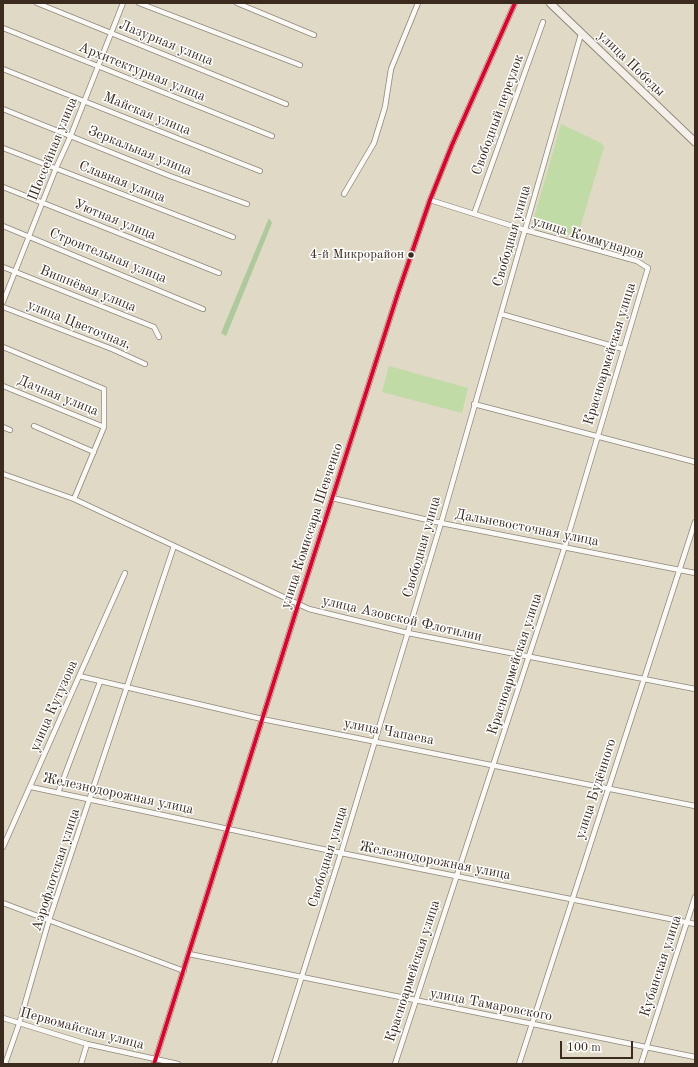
<!DOCTYPE html>
<meta charset="utf-8">
<style>
body{margin:0}
#map{position:relative;width:698px;height:1067px;overflow:hidden;background:#dfd9c5;font-family:"Old Standard TT",serif}
canvas{display:block}
.frame{position:absolute;inset:0;border:4px solid #3b2a1e;pointer-events:none}
.scale{position:absolute;left:560px;top:1041px;width:73px;height:18px;box-sizing:border-box;border:2px solid #3b2a1e;border-top:0;padding-left:5px;font-size:12px;line-height:14px;white-space:nowrap;color:#3b2a1e;-webkit-text-stroke:3px #fff;paint-order:stroke}
</style>
<div id="map">
<canvas width="698" height="1067"></canvas>
<div class="frame"></div>
<div class="scale">100 m</div>
</div>
<script>
const c = document.querySelector('canvas').getContext('2d');
c.lineJoin = 'round';
function paint(path, color) { c.fillStyle = color; c.fill(path, 'evenodd'); }
const shape = rows => new Path2D(rows.map(r => 'M' + r).join(''));
function strokePath(path, color, width, dash) { c.strokeStyle = color; c.lineWidth = width; c.lineCap = dash ? 'butt' : 'round'; c.setLineDash(dash || []); c.stroke(path); }
function write(font, color, halo, rows, align = 'center') {
  c.font = font + ' "Old Standard TT",serif'; c.lineWidth = 3; c.setLineDash([]); c.textBaseline = 'middle'; c.strokeStyle = halo; c.fillStyle = color; for (const [text, x, y, turn = 0] of rows) {
    c.save(); c.translate(x, y); c.rotate((+turn || 0) * Math.PI / 180); c.textAlign = isNaN(turn) ? turn : align; if (halo) c.strokeText(text, 0, 0); c.fillText(text, 0, 0); c.restore();
  }
}
const green = shape([
 [561,124,601,143,604,147,577,238,532,225],
 [389,366,468,388,462,413,382,392]
]);
const forest = shape([
 [269,218,272,223,226,336,221,333]
]);
const street = shape([
 [37,3,286,104],
 [139,3,300,65],
 [237,3,314,35],
 [3,28,272,136],
 [3,69,260,171],
 [3,109,170,176,247,204],
 [3,148,233,237],
 [3,187,219,273],
 [344,194,374,143,385,107,391,69,418,3],
 [474,214,543,22],
 [3,226,203,309],
 [3,267,154,327,159,337],
 [3,302,56,168,71,135,123,3],
 [3,307,112,349,145,364],
 [501,314,623,349],
 [3,347,104,389,104,427,74,499],
 [3,386,104,427],
 [474,404,695,462],
 [34,426,94,452],
 [3,427,10,430],
 [3,474,74,499,309,609,408,633,695,689],
 [332,498,441,523,695,573],
 [79,676,262,719,695,806],
 [31,787,341,853,695,924],
 [58,793,100,682],
 [3,847,125,573],
 [3,903,184,971],
 [189,954,695,1057],
 [3,1018,87,1044,178,1064],
 [5,1064,19,1024,49,920,174,546],
 [81,1064,87,1044],
 [154,1064,298,605,398,293,430,200,452,145,515,3],
 [274,1064,341,853,441,523,581,34],
 [395,1064,565,546,648,268,637,261,525,230,430,200],
 [519,1064,695,522],
 [641,1064,695,897]
]);
const secondary = shape([
 [550,3,695,142]
]);
const bus1 = shape([
 [154,1064,298,605,398,293,430,200,452,145,515,3]
]);
const markers = [
 [411,255,3.5,"#3b2a1e"]
];
const busNames = [
 ["4-й Микрорайон",404,255]
];
const streetNames = [
 ["Лазурная улица",166,43,22],
 ["улица Победы",631,64,44],
 ["Архитектурная улица",142,72,22],
 ["Майская улица",147,114,22],
 ["Свободный переулок",498,115,-70],
 ["Шоссейная улица",53,149,-68],
 ["Зеркальная улица",140,151,22],
 ["Славная улица",122,182,21],
 ["Уютная улица",115,220,22],
 ["Свободная улица",512,236,-74],
 ["улица Коммунаров",588,238,17],
 ["Строительная улица",108,256,22],
 ["Вишнёвая улица",88,289,22],
 ["улица Цветочная,",79,325,22],
 ["Красноармейская улица",610,354,-73],
 ["Дачная улица",58,396,22],
 ["улица Комиссара Шевченко",312,526,-72],
 ["Дальневосточная улица",527,528,11],
 ["Свободная улица",422,547,-74],
 ["улица Азовской Флотилии",402,619,13],
 ["Красноармейская улица",515,664,-72],
 ["улица Кутузова",54,706,-66],
 ["улица Чапаева",389,732,11],
 ["улица Будённого",596,789,-72],
 ["Железнодорожная улица",118,794,12],
 ["Свободная улица",328,857,-73],
 ["Железнодорожная улица",435,861,11],
 ["Аэрофлотская улица",56,870,-72],
 ["Кубанская улица",661,966,-72],
 ["Красноармейская улица",413,971,-72],
 ["улица Тамаровского",491,1005,11],
 ["Первомайская улица",82,1029,15]
];
paint(green, '#c1dba6');
paint(forest, '#aec99b');
strokePath(street, '#8e887b', 6);
strokePath(secondary, '#8e887b', 9);
strokePath(street, '#faf9f6', 4.5);
strokePath(secondary, '#f4f0e9', 7);
strokePath(bus1, '#e4002b', 4);
for (const [x, y, r, color] of markers) { const dot = new Path2D(); dot.arc(x, y, r, 0, 2 * Math.PI); c.fillStyle = color; c.fill(dot); strokePath(dot, '#fff', 1.5); }
write('13px', '#3b2a1e', '#fff', busNames, 'right');
write('14px', '#3b2a1e', '#fff', streetNames);
</script>
